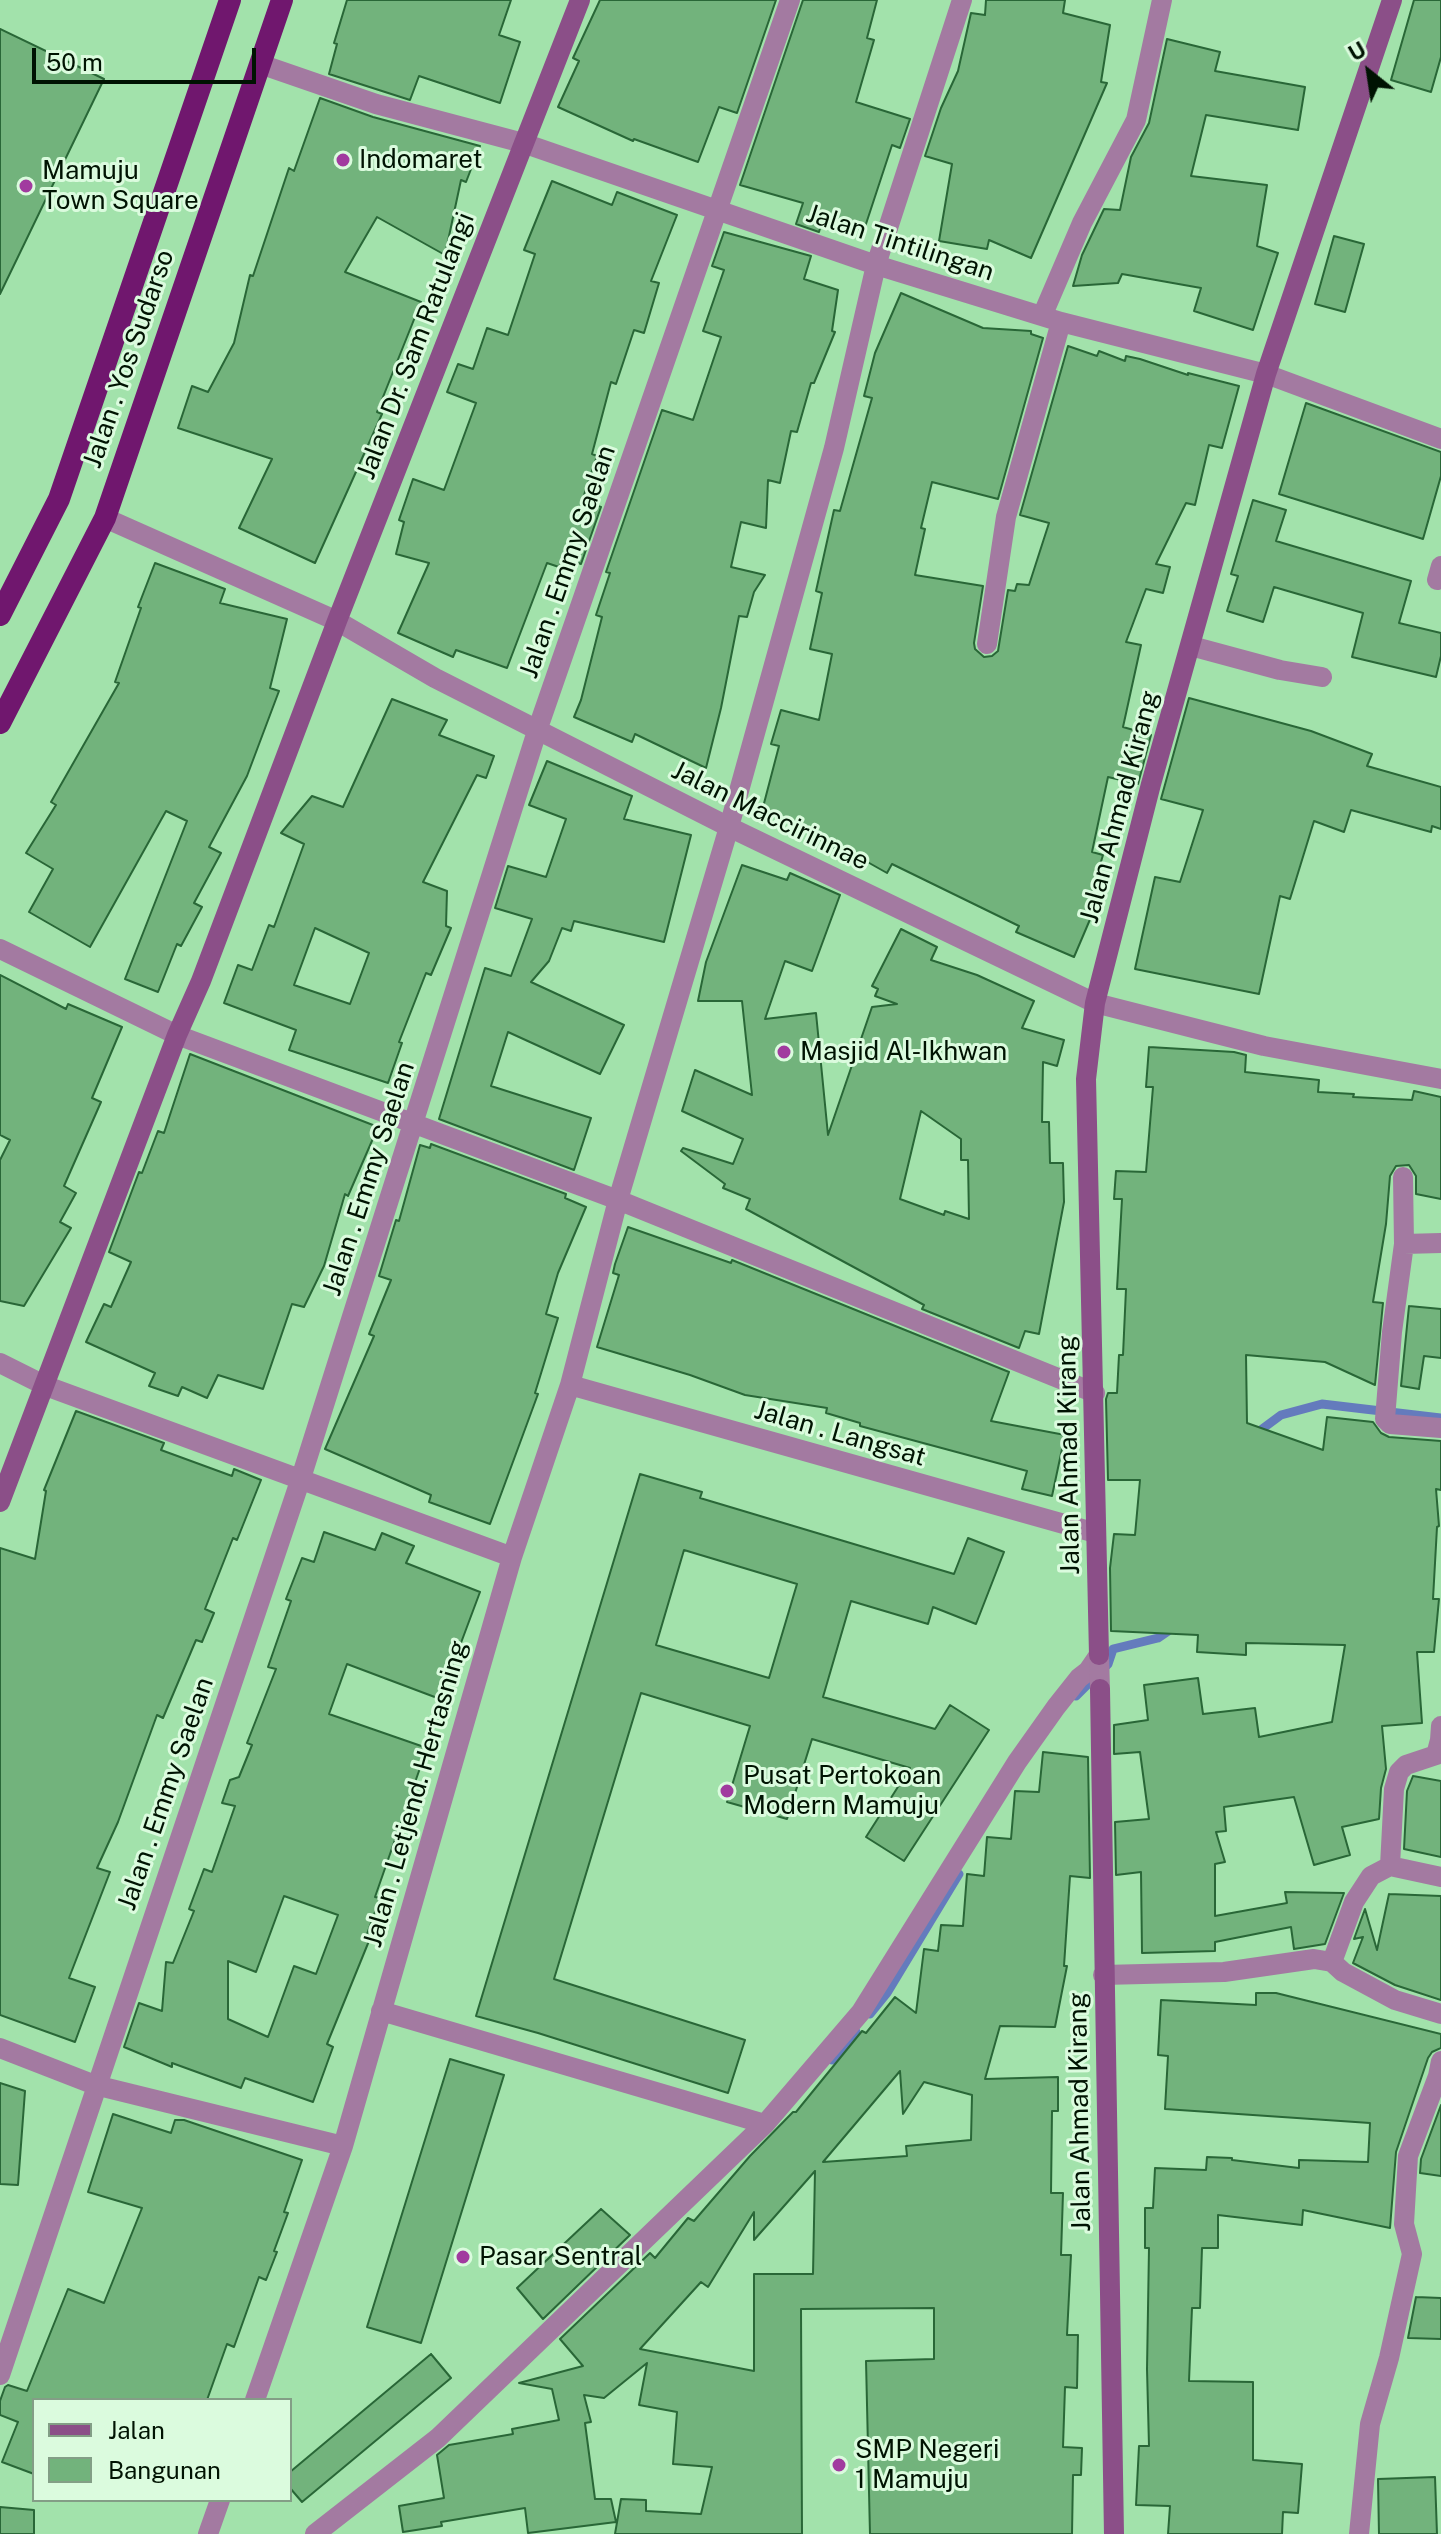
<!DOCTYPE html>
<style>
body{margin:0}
#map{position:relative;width:1441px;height:2534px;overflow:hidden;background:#a2e2ab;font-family:"Public Sans",sans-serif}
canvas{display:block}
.legend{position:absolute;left:32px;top:2398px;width:260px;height:104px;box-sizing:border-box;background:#dbfbde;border:2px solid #839e86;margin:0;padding:10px 14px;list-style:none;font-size:24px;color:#001302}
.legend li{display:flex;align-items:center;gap:16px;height:40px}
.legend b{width:40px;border:2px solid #839e86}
.north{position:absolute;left:1329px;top:32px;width:80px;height:80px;-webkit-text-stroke:6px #dbfbde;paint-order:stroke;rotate:330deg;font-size:22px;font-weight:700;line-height:32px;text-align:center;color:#001302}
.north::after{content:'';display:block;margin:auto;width:28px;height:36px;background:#001302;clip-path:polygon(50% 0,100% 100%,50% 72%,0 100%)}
.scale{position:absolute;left:32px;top:48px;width:224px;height:36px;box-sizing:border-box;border:4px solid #001302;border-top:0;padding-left:10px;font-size:24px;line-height:28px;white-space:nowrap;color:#001302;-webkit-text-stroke:6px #dbfbde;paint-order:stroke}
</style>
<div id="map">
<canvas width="1441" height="2534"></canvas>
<ul class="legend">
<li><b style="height:10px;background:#8b4f88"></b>Jalan</li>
<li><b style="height:22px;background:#72b37c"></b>Bangunan</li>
</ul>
<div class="north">U</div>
<div class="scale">50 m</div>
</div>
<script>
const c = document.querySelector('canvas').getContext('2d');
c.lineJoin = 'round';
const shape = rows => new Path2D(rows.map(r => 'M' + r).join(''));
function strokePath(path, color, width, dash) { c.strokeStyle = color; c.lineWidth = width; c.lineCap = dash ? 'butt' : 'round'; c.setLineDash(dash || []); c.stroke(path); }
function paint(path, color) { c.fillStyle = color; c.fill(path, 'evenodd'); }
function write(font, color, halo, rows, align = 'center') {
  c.font = font + ' "Public Sans",sans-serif'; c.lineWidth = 6; c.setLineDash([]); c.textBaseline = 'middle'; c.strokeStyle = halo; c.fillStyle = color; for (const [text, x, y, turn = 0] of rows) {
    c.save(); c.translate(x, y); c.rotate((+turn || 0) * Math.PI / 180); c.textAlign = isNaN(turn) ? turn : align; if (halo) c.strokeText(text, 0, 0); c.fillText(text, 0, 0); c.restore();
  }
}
const stream = shape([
 [1254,1435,1281,1415,1322,1404,1441,1418],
 [1076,1696,1108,1664,1113,1649,1158,1638,1174,1627],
 [870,2014,887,1993,959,1874],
 [832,2060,856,2032]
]);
const building = shape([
 [347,0,511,0,499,35,520,42,500,103,419,76,410,100,329,74,337,44,334,43,347,0],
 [600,0,776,0,737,113,719,107,698,162,634,139,633,141,558,107,579,61,573,58,600,0],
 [803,0,877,0,867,38,874,40,856,102,910,119,900,148,892,145,864,230,823,217,819,232,796,224,803,203,740,185,803,0],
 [986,0,1065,0,1063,13,1110,25,1101,82,1107,83,1031,258,989,240,987,249,939,241,952,164,925,156,941,108,958,71,971,13,985,15,986,0],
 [1414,0,1441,0,1441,57,1431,92,1391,80,1414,0],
 [0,29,104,79,0,294,0,29],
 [1167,39,1220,52,1215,71,1305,87,1298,130,1206,115,1191,176,1267,185,1257,246,1278,253,1253,330,1194,311,1201,288,1122,274,1118,283,1073,286,1082,255,1104,209,1120,210,1131,157,1149,123,1167,39],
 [320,98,373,117,480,146,466,182,461,180,445,255,377,217,345,272,421,302,377,412,382,414,315,563,239,528,272,459,178,428,192,386,208,392,234,343,250,275,253,276,289,168,294,171,320,98],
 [552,181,612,205,617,192,677,215,651,281,659,283,644,333,634,330,616,384,611,382,592,454,597,456,582,501,601,507,581,564,563,557,559,567,547,563,507,668,456,650,453,657,398,633,429,563,396,554,404,522,399,520,413,479,444,490,476,403,447,392,458,364,473,369,487,328,508,335,535,254,524,250,552,181],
 [724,232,811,256,804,279,838,290,832,331,835,332,814,383,811,383,797,432,791,431,780,483,768,480,766,528,741,522,731,567,765,575,754,592,747,617,739,616,721,708,706,768,635,734,632,742,574,717,581,700,602,617,596,615,610,573,606,572,662,410,693,420,721,337,703,331,724,270,712,266,724,232],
 [1334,236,1364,244,1345,312,1315,304,1334,236],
 [901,293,983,328,1031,331,1031,334,1043,338,998,499,932,482,921,528,925,529,915,575,983,586,974,643,975,649,984,657,992,656,998,651,1008,590,1015,591,1017,584,1029,585,1049,523,1020,515,1068,346,1097,356,1099,351,1125,361,1126,356,1140,359,1188,375,1188,373,1239,386,1222,448,1209,445,1195,505,1186,503,1156,564,1170,567,1163,593,1146,589,1126,642,1141,645,1123,727,1151,735,1138,784,1108,777,1092,852,1103,855,1092,892,1100,896,1074,957,1016,932,1019,926,892,864,887,873,855,855,853,859,775,814,762,811,779,746,771,744,781,710,819,720,832,654,810,649,822,593,816,591,834,510,840,511,872,398,864,396,875,353,901,293],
 [1306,403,1441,452,1441,476,1423,539,1279,494,1306,403],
 [1253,500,1286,510,1276,541,1411,581,1399,623,1441,633,1441,656,1436,677,1352,657,1363,613,1274,587,1263,622,1227,611,1238,576,1231,574,1253,500],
 [155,563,225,589,220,603,287,619,270,688,279,691,247,776,209,847,221,853,194,903,202,907,181,946,177,944,158,992,125,979,187,821,166,811,90,947,29,912,53,869,26,853,56,805,51,802,119,683,115,682,141,608,138,607,155,563],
 [1189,698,1311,731,1372,754,1367,766,1441,787,1441,829,1432,826,1431,832,1351,810,1344,832,1314,821,1290,899,1280,896,1259,994,1135,969,1155,877,1180,882,1203,810,1161,799,1189,698],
 [392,699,447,720,439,735,494,756,486,778,477,775,423,882,447,891,446,926,451,928,431,975,426,973,399,1042,402,1043,388,1083,289,1050,296,1030,224,1003,238,965,252,970,269,925,274,927,304,844,281,833,312,796,343,807,392,699],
 [315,928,369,953,350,1004,294,985,315,928],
 [547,761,632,796,624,819,691,835,664,942,574,921,571,931,562,928,549,961,531,982,624,1025,600,1074,508,1032,491,1086,591,1118,574,1170,439,1119,485,968,511,976,532,919,495,908,508,866,546,877,566,819,529,805,547,761],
 [742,865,787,880,790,873,840,895,812,971,785,961,765,1019,816,1013,828,1135,872,1007,897,1004,875,996,878,989,872,986,901,929,937,947,931,960,977,975,1034,1001,1022,1028,1064,1040,1057,1066,1043,1062,1042,1122,1049,1122,1050,1163,1063,1163,1064,1202,1039,1334,1025,1331,1019,1348,922,1309,924,1305,746,1209,750,1199,723,1188,725,1184,681,1151,683,1148,733,1164,743,1139,682,1111,695,1070,752,1095,742,1001,698,1001,706,962,742,865],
 [921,1111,961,1139,961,1160,968,1160,969,1219,945,1211,944,1215,900,1199,921,1111],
 [0,975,66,1009,68,1004,122,1027,92,1098,101,1102,64,1186,76,1193,60,1222,71,1228,24,1306,0,1301,0,1160,10,1140,0,1135,0,975],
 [1149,1047,1234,1052,1246,1055,1245,1072,1319,1080,1318,1092,1354,1094,1353,1097,1412,1100,1414,1091,1441,1097,1441,1199,1416,1194,1416,1176,1409,1165,1396,1166,1390,1176,1386,1224,1373,1302,1383,1303,1375,1385,1325,1362,1246,1355,1247,1423,1323,1450,1327,1417,1373,1422,1381,1433,1389,1437,1441,1441,1441,1490,1436,1489,1439,1526,1437,1527,1433,1599,1439,1599,1434,1652,1417,1652,1422,1723,1382,1726,1386,1769,1381,1788,1379,1819,1342,1827,1350,1855,1314,1865,1294,1797,1224,1807,1226,1831,1216,1832,1225,1862,1215,1864,1215,1916,1287,1903,1285,1892,1344,1893,1325,1944,1294,1949,1291,1927,1215,1942,1215,1951,1142,1953,1141,1872,1116,1875,1115,1822,1149,1819,1140,1752,1114,1754,1114,1725,1148,1720,1144,1685,1198,1678,1203,1714,1255,1708,1259,1737,1332,1722,1345,1645,1246,1643,1246,1655,1197,1652,1198,1635,1111,1631,1110,1568,1114,1534,1135,1535,1140,1480,1108,1480,1106,1399,1108,1393,1117,1393,1119,1355,1123,1355,1126,1289,1117,1289,1122,1199,1114,1199,1116,1171,1146,1172,1153,1087,1146,1087,1149,1047],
 [190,1054,378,1127,348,1196,345,1194,324,1266,304,1307,292,1304,263,1389,218,1375,207,1398,182,1387,178,1396,149,1386,155,1373,86,1342,104,1304,111,1307,131,1262,109,1252,139,1172,142,1173,158,1131,164,1133,190,1054],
 [431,1144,566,1194,565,1198,586,1207,558,1273,546,1314,558,1318,535,1393,538,1394,490,1524,429,1502,431,1495,325,1449,374,1336,369,1334,391,1280,379,1276,396,1220,399,1221,420,1145,430,1148,431,1144],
 [628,1227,731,1263,732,1260,1009,1372,991,1421,1065,1435,1052,1496,1022,1489,1027,1471,860,1426,860,1423,826,1413,827,1408,745,1395,690,1375,597,1347,619,1275,613,1273,615,1264,628,1227],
 [1409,1306,1441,1309,1441,1358,1424,1356,1419,1389,1401,1386,1409,1306],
 [76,1411,164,1443,161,1450,232,1476,234,1469,261,1480,237,1540,233,1538,205,1609,214,1613,202,1642,196,1640,163,1718,157,1715,118,1822,97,1868,110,1872,69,1978,95,1987,75,2042,0,2015,0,1548,35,1559,46,1491,44,1490,76,1411],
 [640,1474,702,1492,700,1498,954,1574,968,1538,1004,1552,976,1624,933,1607,928,1624,851,1601,823,1697,935,1729,950,1705,989,1730,904,1861,866,1837,910,1768,812,1739,787,1819,727,1802,750,1726,641,1693,554,1979,745,2040,728,2093,538,2033,476,2016,640,1474],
 [684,1550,797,1584,769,1678,656,1645,684,1550],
 [324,1532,375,1550,382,1533,414,1546,406,1563,480,1592,440,1699,347,1664,329,1714,427,1748,375,1897,380,1898,367,1934,371,1936,327,2044,333,2047,313,2102,245,2078,241,2088,172,2063,172,2067,124,2047,139,2003,162,2011,166,1962,173,1963,194,1911,189,1909,204,1869,212,1872,235,1806,222,1803,230,1780,239,1777,252,1745,247,1743,276,1669,268,1667,291,1601,286,1599,302,1558,314,1562,324,1532],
 [284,1896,338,1915,316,1974,294,1966,268,2037,228,2019,228,1961,256,1972,284,1896],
 [1043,1752,1088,1757,1090,1878,1070,1876,1064,1966,1067,1966,1055,2027,1000,2026,985,2079,1058,2077,1058,2111,1052,2111,1051,2193,1063,2193,1061,2255,1071,2255,1067,2335,1078,2335,1077,2388,1065,2387,1063,2447,1082,2448,1081,2475,1073,2475,1072,2534,870,2534,866,2361,934,2359,934,2308,801,2309,802,2534,615,2534,621,2499,646,2500,646,2511,701,2514,712,2467,673,2464,677,2412,639,2405,647,2363,604,2398,584,2395,591,2422,585,2423,595,2499,611,2499,616,2522,528,2533,525,2508,441,2522,442,2526,403,2532,399,2506,444,2498,437,2455,449,2445,513,2434,512,2429,559,2420,552,2389,519,2383,583,2366,560,2339,650,2253,655,2258,688,2218,694,2221,750,2156,793,2112,796,2112,862,2031,866,2033,895,1997,916,2013,924,1949,938,1951,941,1925,963,1926,967,1874,984,1876,987,1837,1011,1839,1015,1791,1039,1792,1043,1752],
 [900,2071,903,2114,924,2082,972,2095,971,2140,906,2146,907,2156,823,2162,900,2071],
 [815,2171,813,2274,754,2274,754,2371,640,2349,701,2282,708,2287,754,2212,754,2240,815,2171],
 [1413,1776,1441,1781,1441,1857,1404,1849,1407,1791,1413,1776],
 [1389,1894,1441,1896,1441,2000,1395,1985,1353,1963,1363,1937,1354,1939,1365,1909,1377,1950,1389,1894],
 [1256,1993,1276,1993,1441,2034,1441,2048,1432,2052,1428,2058,1396,2152,1390,2228,1303,2210,1302,2225,1218,2215,1218,2248,1202,2248,1200,2308,1192,2308,1189,2381,1253,2382,1253,2460,1302,2464,1298,2513,1283,2512,1282,2534,1168,2534,1170,2506,1136,2505,1139,2446,1149,2446,1147,2369,1149,2248,1145,2248,1145,2208,1153,2208,1155,2168,1206,2170,1207,2157,1232,2158,1232,2160,1299,2168,1299,2160,1368,2162,1370,2123,1165,2109,1168,2056,1158,2055,1161,2000,1256,2005,1256,1993],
 [450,2059,504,2075,421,2343,367,2327,450,2059],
 [0,2083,25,2091,18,2185,0,2184,0,2083],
 [1441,2105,1441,2176,1420,2173,1421,2159,1441,2105],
 [113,2114,171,2133,175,2120,184,2120,302,2160,284,2212,288,2213,274,2251,277,2252,266,2280,259,2277,234,2347,227,2344,207,2400,34,2400,34,2474,2,2462,18,2422,0,2415,0,2401,5,2387,8,2385,27,2391,68,2289,104,2303,142,2208,88,2192,113,2114],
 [601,2209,630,2235,543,2319,517,2288,601,2209],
 [1416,2297,1441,2298,1441,2339,1408,2338,1416,2297],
 [431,2354,451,2378,302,2502,290,2488,290,2472,431,2354],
 [1435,2477,1437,2534,1379,2534,1378,2479,1435,2477],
 [0,2507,34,2510,34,2534,0,2534,0,2507]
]);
const minor = shape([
 [260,64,376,104,523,143,876,265,1061,322,1266,374,1441,439],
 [1043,314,1082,223,1136,120,1162,0],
 [105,518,337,621,435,678,729,827,1095,1003,1264,1046,1441,1079],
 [1437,580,1441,566],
 [987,644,1006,517,1061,322],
 [1191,646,1280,670,1322,677],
 [0,949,177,1035,618,1200,1095,1393],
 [1403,1177,1404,1244],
 [1441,1243,1404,1244,1392,1332,1385,1419,1390,1424,1441,1428],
 [0,1363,46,1386,512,1557],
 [570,1385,1096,1533],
 [1390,1866,1394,1789,1399,1772,1406,1765,1436,1755,1440,1740,1441,1726],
 [1332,1962,1343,1972,1395,2000,1441,2014],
 [1103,1975,1224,1972,1314,1959,1332,1962,1354,1902,1371,1876,1390,1866,1441,1877],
 [381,2011,765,2124],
 [0,2048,95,2085,343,2146],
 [0,2375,301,1478,538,728,790,0],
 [255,2400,343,2146,512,1557,570,1385,618,1200,729,827,834,448,876,265,962,0],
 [208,2534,220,2500],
 [315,2534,438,2438,765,2124,861,2012,1017,1762,1056,1707,1079,1678,1088,1671,1099,1655],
 [1359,2534,1370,2424,1389,2358,1412,2254,1404,2224,1408,2156,1438,2076,1441,2061]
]);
const tertiary = shape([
 [1099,1655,1100,1689]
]);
const secondary = shape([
 [0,1502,177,1035,201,981,337,621,580,0],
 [1099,1655,1086,1079,1095,1003,1151,784,1266,374,1392,0],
 [1100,1689,1114,2534]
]);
const trunk = shape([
 [0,615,59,499,230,0],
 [0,723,105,518,282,0]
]);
const markers = [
 [343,160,8,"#a13b9f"],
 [26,186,8,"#a13b9f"],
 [784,1052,8,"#a13b9f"],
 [727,1791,8,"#a13b9f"],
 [463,2257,8,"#a13b9f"],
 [839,2465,8,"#a13b9f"]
];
const poiNames = [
 ["Indomaret",359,160],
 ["Mamuju",42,171],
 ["Town Square",42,201],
 ["Masjid Al-Ikhwan",800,1052],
 ["Pusat Pertokoan",743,1776],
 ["Modern Mamuju",743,1806],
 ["Pasar Sentral",479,2257],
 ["SMP Negeri",855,2450],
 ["1 Mamuju",855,2480]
];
const streetNames = [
 ["Jalan Tintilingan",900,243,18],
 ["Jalan Dr. Sam Ratulangi",416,346,-69],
 ["Jalan . Yos Sudarso",129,359,-71],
 ["Jalan . Emmy Saelan",568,562,-71],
 ["Jalan Ahmad Kirang",1120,807,-75],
 ["Jalan Maccirinnae",770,816,26],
 ["Jalan . Emmy Saelan",369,1179,-72],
 ["Jalan . Langsat",840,1434,16],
 ["Jalan Ahmad Kirang",1069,1455,-91],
 ["Jalan . Emmy Saelan",166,1794,-71],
 ["Jalan . Letjend. Hertasning",416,1794,-74],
 ["Jalan Ahmad Kirang",1080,2112,-91]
];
strokePath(stream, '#647bbd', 9);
paint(building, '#72b37c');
strokePath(building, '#296737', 2);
strokePath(minor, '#a37aa1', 20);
strokePath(tertiary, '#a37aa1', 20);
strokePath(secondary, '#8b4f88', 20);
strokePath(trunk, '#70176e', 22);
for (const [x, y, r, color] of markers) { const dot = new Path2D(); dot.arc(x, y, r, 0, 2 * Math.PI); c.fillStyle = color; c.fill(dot); strokePath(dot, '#dbfbde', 3); }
write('26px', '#001302', '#dbfbde', poiNames, 'left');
write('26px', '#001302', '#dbfbde', streetNames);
</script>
